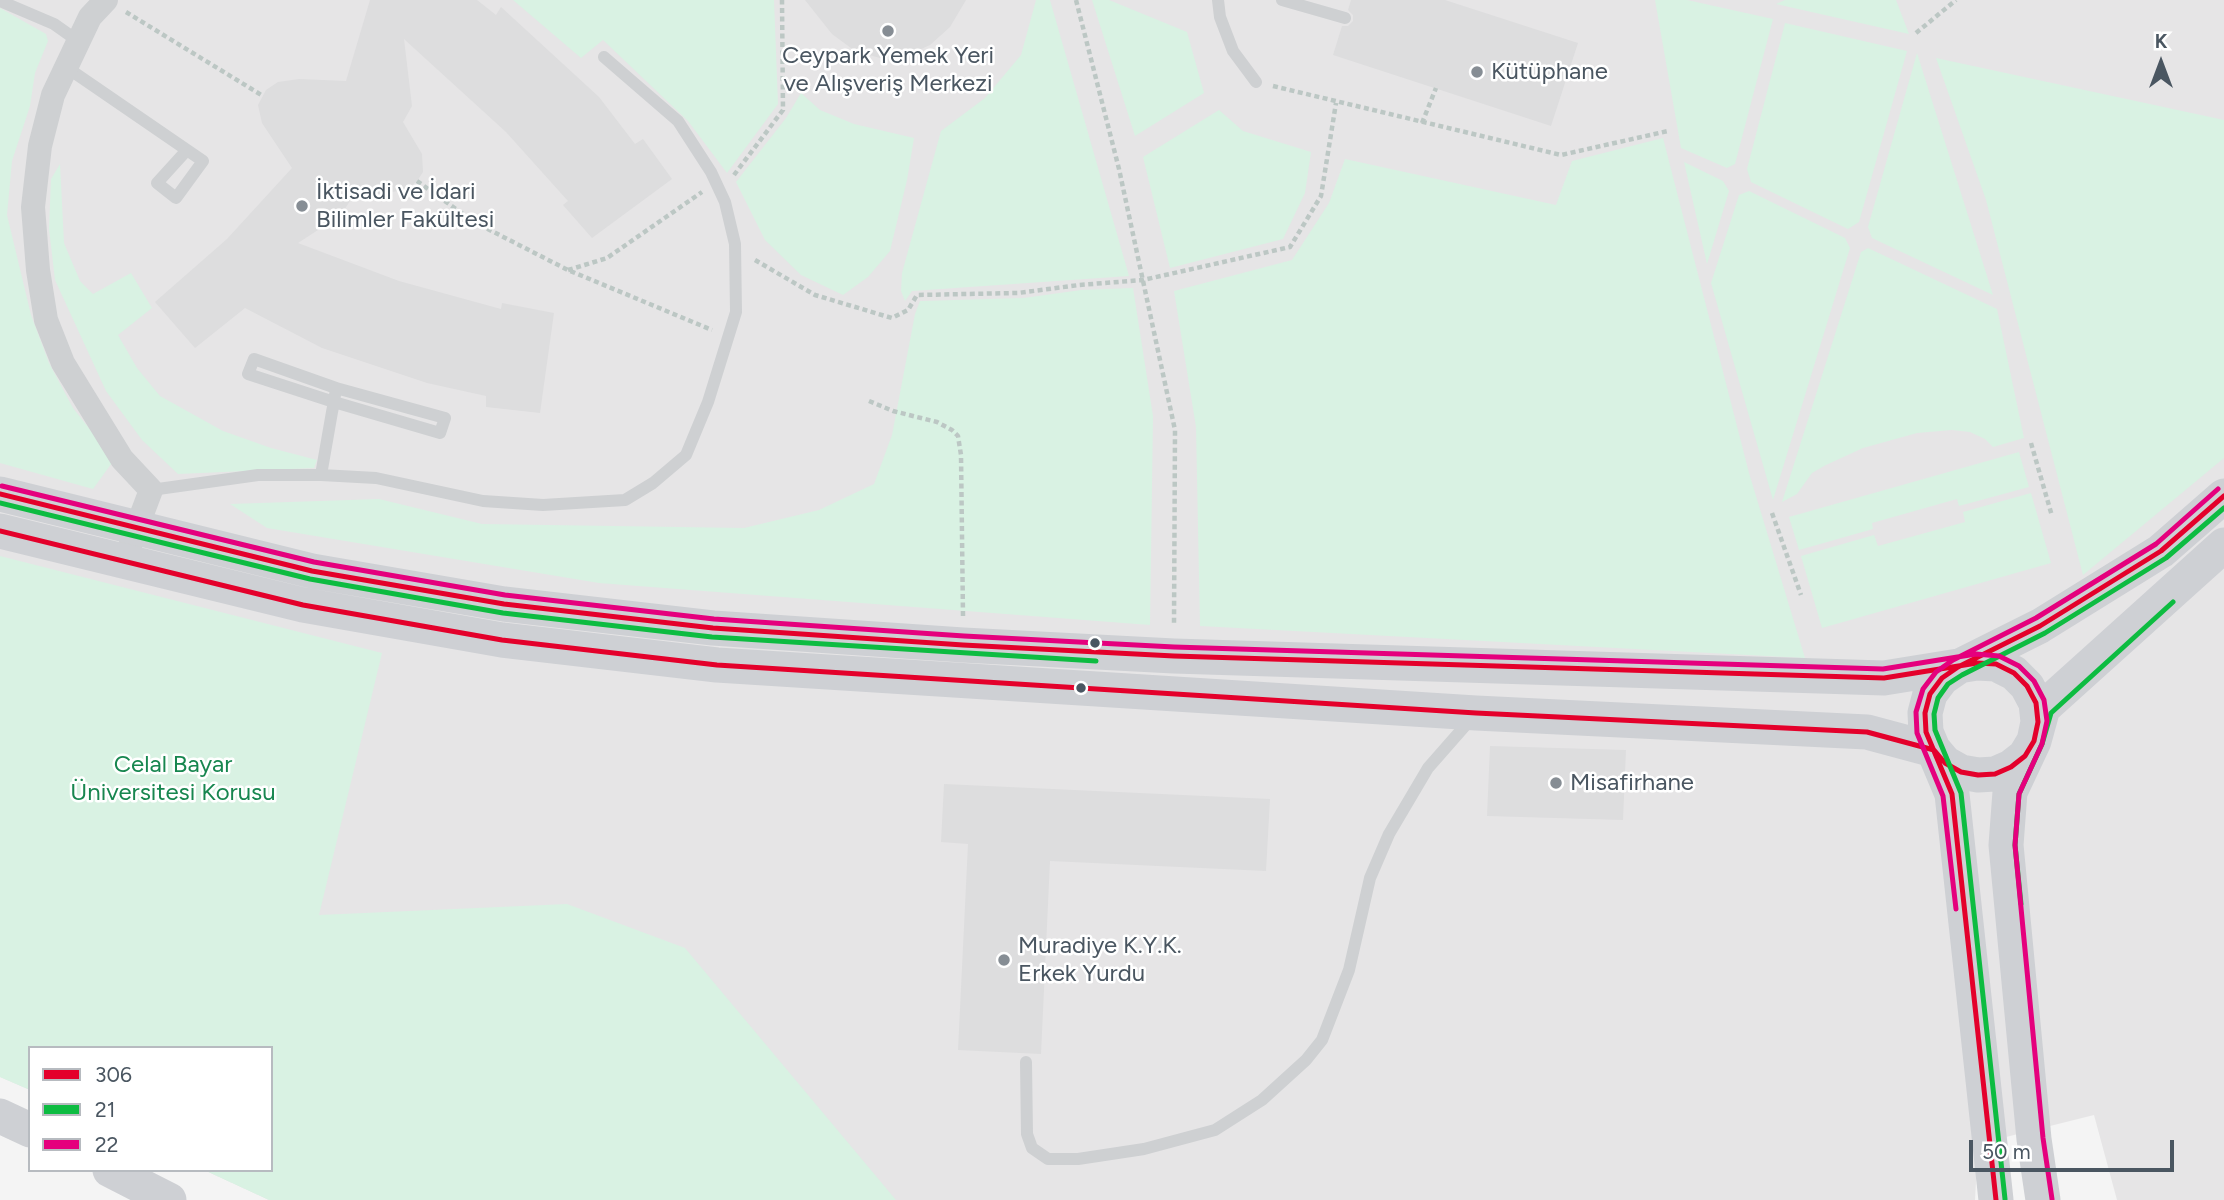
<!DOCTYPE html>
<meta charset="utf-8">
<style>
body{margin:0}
#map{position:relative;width:2224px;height:1200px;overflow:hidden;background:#f4f4f4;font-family:Figtree,sans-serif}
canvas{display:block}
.legend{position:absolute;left:28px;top:1046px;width:245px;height:126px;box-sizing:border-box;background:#fff;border:2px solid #b7bbc0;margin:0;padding:9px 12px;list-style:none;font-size:21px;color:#4a5661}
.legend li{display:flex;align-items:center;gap:14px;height:35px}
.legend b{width:35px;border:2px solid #b7bbc0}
.north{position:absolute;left:2126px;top:28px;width:70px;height:70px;-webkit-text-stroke:5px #fff;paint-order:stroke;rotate:0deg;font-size:19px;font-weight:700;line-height:28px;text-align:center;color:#4a5661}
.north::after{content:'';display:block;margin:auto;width:24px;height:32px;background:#4a5661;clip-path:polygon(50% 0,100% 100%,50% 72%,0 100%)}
.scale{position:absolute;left:1969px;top:1140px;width:205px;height:32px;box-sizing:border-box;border:4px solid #4a5661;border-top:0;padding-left:9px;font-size:21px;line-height:24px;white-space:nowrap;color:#4a5661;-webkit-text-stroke:5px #fff;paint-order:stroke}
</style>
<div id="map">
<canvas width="2224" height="1200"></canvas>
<ul class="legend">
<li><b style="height:9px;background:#e4002b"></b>306</li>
<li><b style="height:9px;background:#0dbc41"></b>21</li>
<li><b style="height:9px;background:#e5007d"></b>22</li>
</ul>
<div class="north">K</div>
<div class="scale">50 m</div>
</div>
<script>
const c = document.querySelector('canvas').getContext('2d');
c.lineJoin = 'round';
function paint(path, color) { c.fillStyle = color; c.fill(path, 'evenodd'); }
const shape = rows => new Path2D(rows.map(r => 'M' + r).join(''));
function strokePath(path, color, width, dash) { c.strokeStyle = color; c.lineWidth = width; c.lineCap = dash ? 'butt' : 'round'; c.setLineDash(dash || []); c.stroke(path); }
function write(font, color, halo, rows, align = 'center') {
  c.font = font + ' Figtree,sans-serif'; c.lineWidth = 5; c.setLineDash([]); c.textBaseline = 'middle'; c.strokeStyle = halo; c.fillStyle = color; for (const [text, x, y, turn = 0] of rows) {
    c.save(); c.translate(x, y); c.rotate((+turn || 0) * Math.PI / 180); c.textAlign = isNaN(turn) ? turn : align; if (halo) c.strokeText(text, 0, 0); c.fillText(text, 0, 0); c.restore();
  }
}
const education = shape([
 [0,0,2224,0,2224,1200,2117,1200,2094,1115,1978,1144,1975,1200,269,1200,204,1170,271,1170,271,1048,30,1048,30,1090,0,1077]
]);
const green = shape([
 [513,0,774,0,778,104,727,173,688,121,603,40,581,58],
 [1036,0,1050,0,1129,276,912,291,905,301,901,291,902,273,941,131,985,98,1021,55],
 [1092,0,1109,0,1187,32,1204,93,1135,136],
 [1655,0,1687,0,1773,19,1735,164,1727,168,1681,148],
 [1785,0,1896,0,1909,34,1776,4],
 [0,8,46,34,48,41,35,73,30,106,12,161,7,215,31,315,49,363,73,408,114,460,93,489,0,463],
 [1785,23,1907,51,1859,222,1848,229,1751,182,1747,169],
 [1917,53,1993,295,1872,238,1868,227],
 [1936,58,2224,120,2224,458,2083,575,1986,200],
 [801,93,820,110,854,124,914,138,907,180,890,251,868,277,843,295,801,275,765,240,736,182,786,118],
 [1219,110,1243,131,1311,152,1305,193,1283,239,1170,268,1143,157],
 [1663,138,1749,473,1805,658,1200,626,1196,427,1174,291,1292,260,1329,203,1345,159,1556,205,1572,161],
 [1684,162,1723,181,1729,191,1707,264],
 [60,164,64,243,80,281,93,294,131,273,152,308,118,335,137,368,160,396,223,431,271,448,317,460,314,468,178,474,142,440,106,391,55,280,49,229,51,179],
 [1749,191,1845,238,1850,248,1773,500,1711,283,1739,195],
 [1868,248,1997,309,2024,438,1993,447,1985,439,1970,432,1952,430,1917,433,1863,448,1826,465,1812,473,1797,494,1782,502,1861,252],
 [1133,288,1153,416,1150,625,599,583,267,528,230,504,379,499,482,524,744,528,819,510,874,484,892,435,915,314,920,301,1024,298,1081,290],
 [2019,452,2029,487,1959,506,1957,499,1872,523,1873,529,1799,550,1789,517],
 [2031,493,2051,563,1822,628,1801,556,1874,535,1878,546,1965,522,1963,512],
 [0,556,382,653,319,915,567,904,685,948,896,1200,269,1200,204,1170,271,1170,271,1048,30,1048,30,1090,0,1077]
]);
const building = shape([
 [370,0,477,0,496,15,501,7,599,97,635,144,643,139,672,179,592,238,563,205,568,201,506,132,404,39,412,106,403,122,422,154,423,172,417,181,406,190,369,195,355,193,341,215,298,243,399,281,501,309,502,303,554,313,540,413,486,407,486,396,427,383,322,348,245,308,195,348,155,302,227,239,292,168,262,123,258,105,266,90,278,82,299,79,346,81],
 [805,0,966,0,950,27,930,45,908,55,880,58,855,51,832,34],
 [1351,0,1445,0,1578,43,1551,126,1333,55,1342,26,1348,26,1353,21,1353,15,1348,10],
 [1490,746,1626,750,1623,820,1487,816],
 [944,784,1270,799,1266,871,1050,861,1041,1054,958,1050,968,844,941,842]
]);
const path = shape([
 [1076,0,1119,169,1175,430,1174,625],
 [126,12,263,96],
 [1916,33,1956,0],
 [1273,86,1561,155,1668,131],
 [1422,123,1436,88],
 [734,175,783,110,782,0],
 [417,181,474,222,568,270,712,330],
 [755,260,815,295,892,318,908,310,917,295,1018,293,1079,285,1143,280,1290,247,1321,196,1336,103],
 [568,270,607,258,702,192],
 [869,401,893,411,937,422,952,430,958,436,961,455,963,616],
 [2031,443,2052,516],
 [1772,513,1801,595]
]);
const lane = shape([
 [1218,0,1220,17,1233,51,1256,82],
 [1282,0,1345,18],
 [0,1,54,24,78,41],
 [66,67,203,161,176,198,157,183,187,150],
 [321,475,332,412,334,402,336,388,254,359,248,374,334,402,440,433,445,418,336,388],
 [151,490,258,475,321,475,376,478,483,501,543,505,625,500,653,483,686,455,708,402,736,312,735,244,725,202,711,172,678,121,604,57],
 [1026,1062,1027,1134,1032,1148,1048,1159,1078,1159,1144,1149,1215,1130,1262,1100,1306,1060,1322,1040,1349,970,1370,878,1389,834,1428,768,1471,719]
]);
const street = shape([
 [106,0,90,17,53,95,40,146,33,207,38,270,46,320,63,363,122,459,151,490,131,543]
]);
const secondary = shape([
 [0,494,312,571,504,604,713,628,963,645,1174,656,1884,678,1977,663,1996,664,2014,673,2027,686,2036,703,2038,722,2034,741,2025,756,2011,767,1995,774,1978,775,1961,772,1945,763,1934,750,1867,732,1476,713,717,665,502,640,303,605,0,531],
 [0,1116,30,1130],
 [110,1170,169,1200],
 [1996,1200,1952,794,1926,732,1925,713,1930,694,1942,678,1958,667,2040,626,2161,551,2224,496],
 [2043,1200,2034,1139,2006,845,2010,792,2034,741,2043,708,2224,545]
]);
const bus1 = shape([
 [0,494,312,571,504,604,713,628,963,645,1174,656,1884,678,1977,663,1996,664,2014,673,2027,686,2036,703,2038,722,2034,741,2025,756,2011,767,1995,774,1978,775,1961,772,1945,763,1934,750,1867,732,1476,713,717,665,502,640,303,605,0,531],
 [1996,1200,1952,794,1926,732,1925,713,1930,694,1942,678,1958,667,2040,626,2161,551,2224,496]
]);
const bus2 = shape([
 [0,503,310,579,503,613,712,637,1096,661],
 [2021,904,2015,845,2019,794,2042,744,2051,713,2173,602],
 [2005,1199,1961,793,1935,730,1934,714,1938,698,1948,684,1962,675,2045,633,2166,558,2224,508]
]);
const bus3 = shape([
 [2,486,314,562,505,595,714,619,964,636,1174,647,1883,669,1976,654,1999,656,2019,666,2034,681,2044,700,2047,721,2042,744,2019,794,2015,845,2043,1138,2052,1199],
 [1956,909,1943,796,1917,733,1916,712,1923,689,1936,672,1953,660,2036,618,2156,544,2218,489]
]);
const markers = [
 [888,31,7,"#868d94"],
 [1477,72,7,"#868d94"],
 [302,206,7,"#868d94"],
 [1095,643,6,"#4a5661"],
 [1081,688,6,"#4a5661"],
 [1556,783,7,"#868d94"],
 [1004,960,7,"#868d94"]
];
const poiNames = [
 ["Ceypark Yemek Yeri",888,56,"center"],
 ["ve Alışveriş Merkezi",888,84,"center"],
 ["Kütüphane",1491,72],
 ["İktisadi ve İdari",316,192],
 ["Bilimler Fakültesi",316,220],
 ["Misafirhane",1570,783],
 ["Muradiye K.Y.K.",1018,946],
 ["Erkek Yurdu",1018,974]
];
const parkNames = [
 ["Celal Bayar",173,765],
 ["Üniversitesi Korusu",173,793]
];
paint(education, '#e6e5e6');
paint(green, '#d9f2e3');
paint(building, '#ddddde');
strokePath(path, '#bcc7c4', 4.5, [5, 3.5]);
strokePath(lane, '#ced0d2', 12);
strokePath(street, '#ced0d2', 24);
strokePath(secondary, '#ced0d4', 35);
strokePath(bus1, '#e4002b', 5);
strokePath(bus2, '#0dbc41', 5);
strokePath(bus3, '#e5007d', 5);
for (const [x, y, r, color] of markers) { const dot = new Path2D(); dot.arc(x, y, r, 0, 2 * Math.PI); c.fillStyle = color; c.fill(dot); strokePath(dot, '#fff', 2.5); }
write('24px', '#4a5661', '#fff', poiNames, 'left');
write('24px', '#17864f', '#fff', parkNames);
</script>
